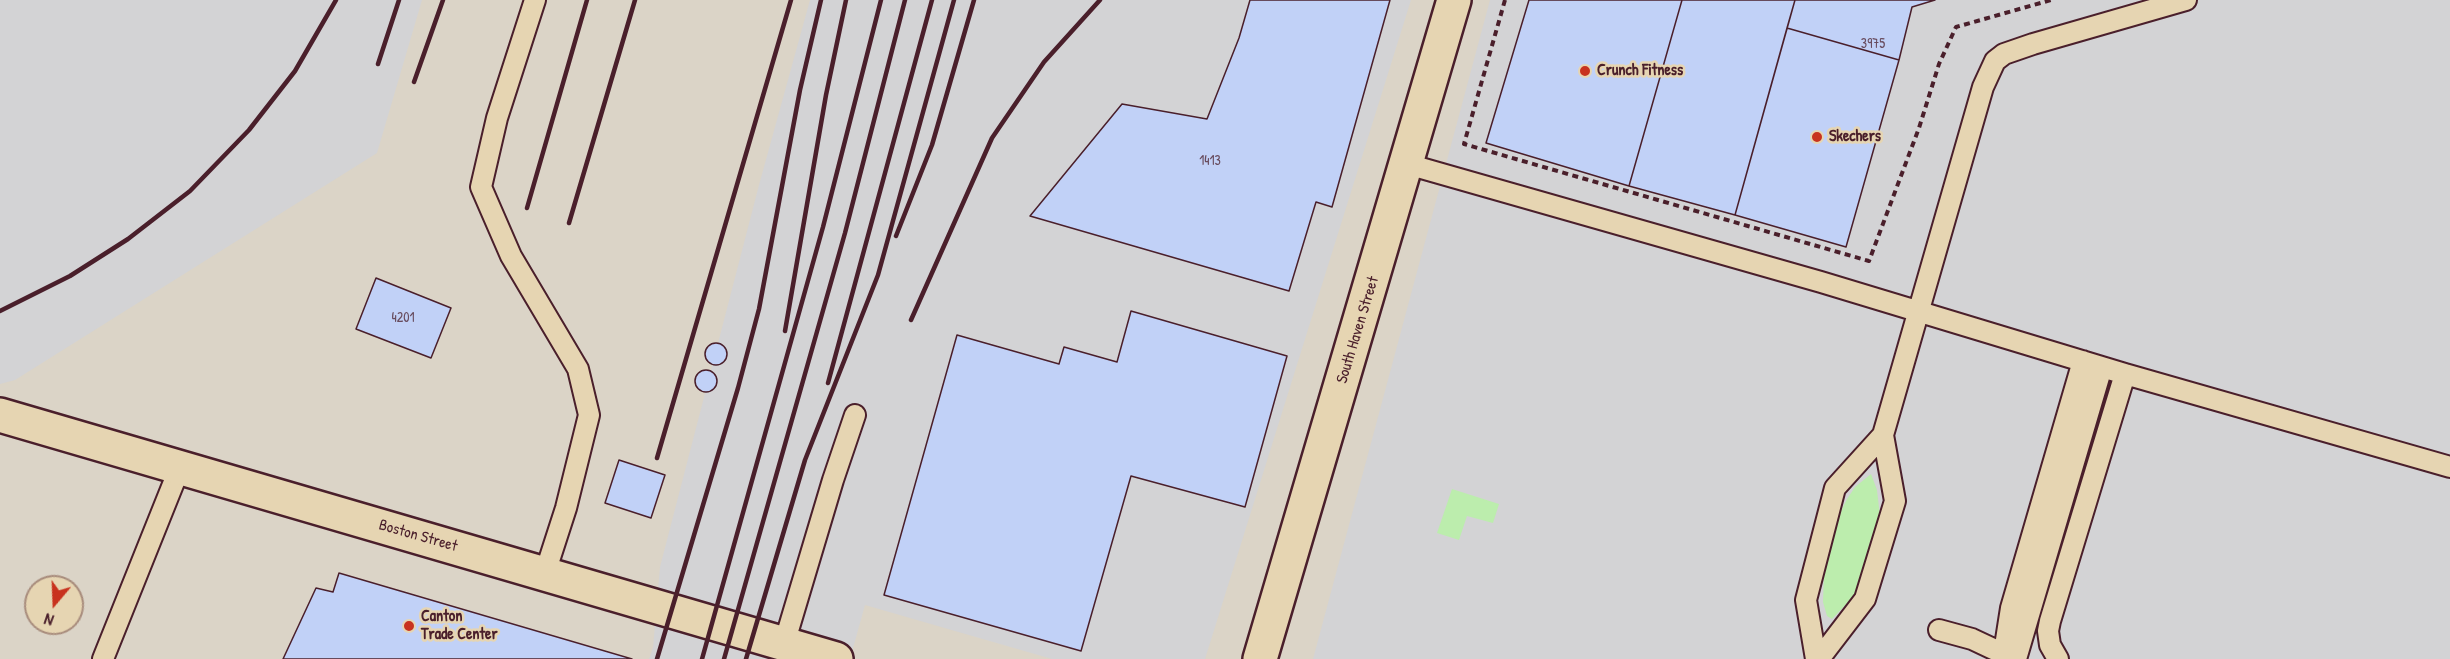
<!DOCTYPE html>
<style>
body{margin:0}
#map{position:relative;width:2450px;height:659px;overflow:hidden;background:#dbd4c7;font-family:"Patrick Hand",sans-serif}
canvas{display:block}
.north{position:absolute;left:24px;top:575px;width:60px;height:60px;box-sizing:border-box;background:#e6d5b2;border:2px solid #a88c7c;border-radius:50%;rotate:199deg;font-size:16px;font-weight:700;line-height:24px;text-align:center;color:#4a1f2b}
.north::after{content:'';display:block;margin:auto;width:21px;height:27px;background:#c8321e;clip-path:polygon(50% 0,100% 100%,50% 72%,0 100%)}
</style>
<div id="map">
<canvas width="2450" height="659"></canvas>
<div class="north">N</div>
</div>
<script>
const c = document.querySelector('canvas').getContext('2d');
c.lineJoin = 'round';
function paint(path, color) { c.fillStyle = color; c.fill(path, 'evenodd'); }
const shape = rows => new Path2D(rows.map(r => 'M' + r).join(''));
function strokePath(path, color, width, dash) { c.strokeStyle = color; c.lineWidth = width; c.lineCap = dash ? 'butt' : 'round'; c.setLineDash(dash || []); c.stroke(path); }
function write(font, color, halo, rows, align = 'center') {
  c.font = font + ' "Patrick Hand",sans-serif'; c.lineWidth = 5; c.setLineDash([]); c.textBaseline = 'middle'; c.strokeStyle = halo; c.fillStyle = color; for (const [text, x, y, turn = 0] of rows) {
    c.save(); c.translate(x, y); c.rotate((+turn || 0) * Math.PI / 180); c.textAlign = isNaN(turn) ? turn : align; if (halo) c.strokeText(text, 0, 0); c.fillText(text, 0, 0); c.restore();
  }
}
const built = shape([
 [0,0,422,0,377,153,15,380,0,384],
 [810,0,1411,0,1205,659,1052,659,865,605,850,659,649,659,653,648,660,567,759,185],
 [1490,0,2450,0,2450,659,1313,659]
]);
const green = shape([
 [1871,474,1877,490,1880,516,1860,583,1854,596,1832,619,1827,616,1823,602,1824,574,1840,513,1847,499,1855,487],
 [1452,489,1499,504,1493,523,1467,516,1459,540,1437,533]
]);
const building = shape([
 [1250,0,1390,0,1332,207,1316,202,1289,291,1030,216,1122,104,1207,119,1239,38,1250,0],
 [1529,0,1682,0,1629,186,1486,143,1529,0],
 [1682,0,1795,0,1735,215,1629,186,1682,0],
 [1795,0,1935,0,1912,7,1899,60,1787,28,1795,0],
 [1787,28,1899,60,1846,247,1735,215,1787,28],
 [376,278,451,308,431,358,356,329,376,278],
 [1131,311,1287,356,1245,507,1131,476,1081,651,884,595,957,335,1059,364,1064,347,1117,362,1131,311],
 '705 354a11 11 0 1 1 22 0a11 11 0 1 1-22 0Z',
 '695 381a11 11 0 1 1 22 0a11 11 0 1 1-22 0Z',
 [619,460,665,475,651,518,605,503,619,460],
 [339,573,632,659,283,659,316,588,333,592,339,573]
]);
const path = shape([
 [1505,0,1464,144,1869,261,1919,128,1939,64,1956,27,2051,0]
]);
const lane = shape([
 [535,0,497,118,481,187,511,256,578,369,589,415,566,508,545,573],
 [1407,164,1821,282,2125,374,2450,467],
 [1939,630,1972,639,2004,654],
 [784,644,833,480,855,415],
 [103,659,180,467],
 [1816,659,1806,600,1835,488,1883,435],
 [1819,659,1865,599,1895,501,1883,435,1983,87,1995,61,2004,54,2033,44,2186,0],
 [2003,659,2011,608,2083,361],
 [2016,659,2102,367],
 [2058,659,2050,645,2048,631,2050,621,2125,374]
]);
const street = shape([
 [1260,659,1454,0]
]);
const secondary = shape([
 [0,415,836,659]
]);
const rail = shape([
 [378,64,399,0],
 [414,82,443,0],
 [527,208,587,0],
 [569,223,635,0],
 [896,236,932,145,974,0],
 [0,311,70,276,128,239,190,191,249,130,295,71,336,0],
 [911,320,992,138,1044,62,1100,0],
 [785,331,826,95,846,0],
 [828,383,932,0],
 [657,458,791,0],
 [657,659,738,388,759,309,800,90,821,0],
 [702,659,823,227,881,0],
 [724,659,845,233,905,0],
 [746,659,805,460,878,275,954,0]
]);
const markers = [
 [1585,71,6,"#c8321e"],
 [1817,137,6,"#c8321e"],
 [409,626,6,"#c8321e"]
];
const numberNames = [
 ["3975",1873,44],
 ["1413",1210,161],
 ["4201",403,318]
];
const poiNames = [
 ["Crunch Fitness",1597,71],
 ["Skechers",1829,137],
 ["Canton",421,617],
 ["Trade Center",421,635]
];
const streetNames = [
 ["South Haven Street",1358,330,-73],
 ["Boston Street",418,536,16]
];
paint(built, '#d3d3d5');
paint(green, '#bcedad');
paint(building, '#c1d1f7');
strokePath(building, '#4a1f2b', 1.5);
strokePath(lane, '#4a1f2b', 24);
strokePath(street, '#4a1f2b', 38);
strokePath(secondary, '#4a1f2b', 38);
strokePath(path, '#4a1f2b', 4, [6, 4.5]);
strokePath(lane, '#e6d5b2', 20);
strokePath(street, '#e6d5b2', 33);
strokePath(secondary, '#e6d5b2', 33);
strokePath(rail, '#4a1f2b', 4.5);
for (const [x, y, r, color] of markers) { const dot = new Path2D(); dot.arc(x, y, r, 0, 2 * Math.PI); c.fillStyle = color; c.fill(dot); strokePath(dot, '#e6d5b2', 2); }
write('14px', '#684c5e', null, numberNames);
write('bold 16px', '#4a1f2b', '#e6d5b2', poiNames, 'left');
write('16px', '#4a1f2b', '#e6d5b2', streetNames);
</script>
